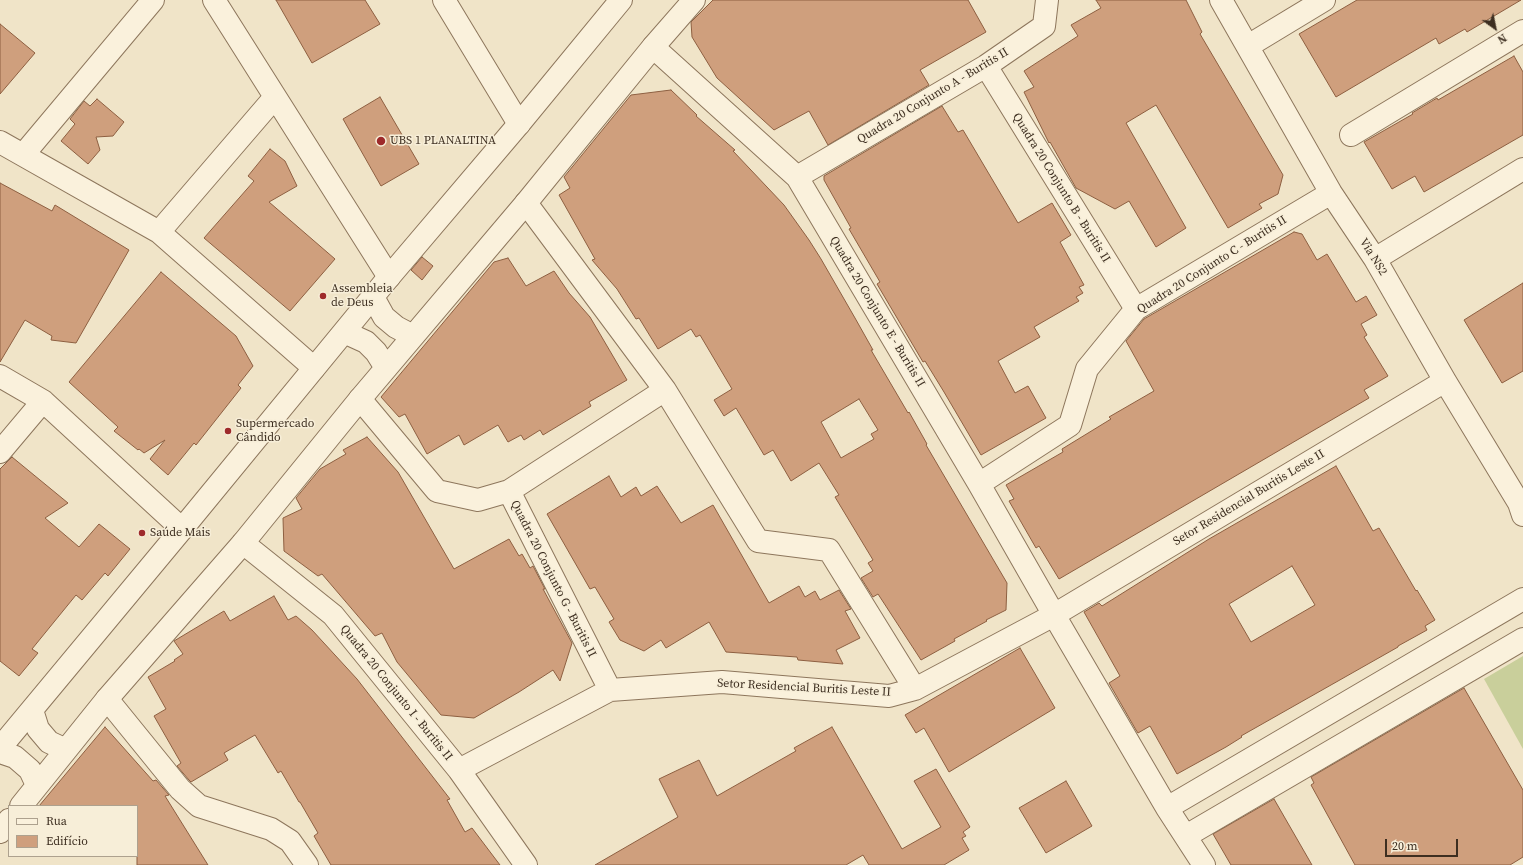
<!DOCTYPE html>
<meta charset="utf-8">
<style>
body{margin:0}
#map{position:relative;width:1523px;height:865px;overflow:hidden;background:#f0e4c8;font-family:"Source Serif 4",serif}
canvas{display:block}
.legend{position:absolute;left:8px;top:805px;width:130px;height:52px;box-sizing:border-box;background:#f7eed8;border:1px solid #ada18e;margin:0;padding:5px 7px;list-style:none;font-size:12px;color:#3d2e20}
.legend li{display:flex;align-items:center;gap:8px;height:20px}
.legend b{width:20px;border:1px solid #ada18e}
.north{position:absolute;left:1475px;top:8px;width:40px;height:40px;-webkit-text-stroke:3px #f7eed8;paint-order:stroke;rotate:147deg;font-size:11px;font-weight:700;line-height:16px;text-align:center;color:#3d2e20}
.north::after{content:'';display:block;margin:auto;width:14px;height:18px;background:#3d2e20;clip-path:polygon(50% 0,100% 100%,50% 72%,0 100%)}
.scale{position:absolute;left:1385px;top:839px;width:73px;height:18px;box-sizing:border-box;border:2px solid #3d2e20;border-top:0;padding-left:5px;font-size:12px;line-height:14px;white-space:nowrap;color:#3d2e20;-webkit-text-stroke:3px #f7eed8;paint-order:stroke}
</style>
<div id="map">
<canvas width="1523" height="865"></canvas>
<ul class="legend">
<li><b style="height:5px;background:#faf1dc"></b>Rua</li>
<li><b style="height:11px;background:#cf9f7d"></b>Edifício</li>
</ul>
<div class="north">N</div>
<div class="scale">20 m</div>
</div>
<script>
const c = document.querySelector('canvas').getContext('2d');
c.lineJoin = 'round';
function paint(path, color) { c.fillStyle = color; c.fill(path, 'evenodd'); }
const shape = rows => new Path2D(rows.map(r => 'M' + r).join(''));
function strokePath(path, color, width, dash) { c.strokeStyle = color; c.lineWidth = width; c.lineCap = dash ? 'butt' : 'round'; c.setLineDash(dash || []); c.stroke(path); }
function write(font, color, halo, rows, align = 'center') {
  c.font = font + ' "Source Serif 4",serif'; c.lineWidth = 3; c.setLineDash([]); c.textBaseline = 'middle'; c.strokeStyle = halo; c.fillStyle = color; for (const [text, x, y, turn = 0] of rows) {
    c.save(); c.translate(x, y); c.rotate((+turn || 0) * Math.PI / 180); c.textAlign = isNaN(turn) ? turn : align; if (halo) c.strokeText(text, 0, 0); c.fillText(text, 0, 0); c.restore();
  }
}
const green = shape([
 [1523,656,1523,749,1484,679]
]);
const building = shape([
 [276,0,365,0,380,24,312,63,276,0],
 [713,0,968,0,986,32,920,70,929,85,828,145,809,111,774,130,717,78,692,37,691,22,713,0],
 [1096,0,1186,0,1202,32,1200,34,1283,175,1278,194,1259,204,1262,208,1228,228,1156,105,1126,123,1186,228,1156,247,1129,201,1115,209,1076,188,1050,142,1049,143,1024,92,1034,87,1024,71,1078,36,1071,25,1101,8,1096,0],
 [1357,0,1521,0,1467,32,1465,29,1439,44,1436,38,1336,97,1299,34,1357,0],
 [0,24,35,53,0,94,0,24],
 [1514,56,1523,72,1523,135,1424,192,1415,176,1392,189,1364,142,1413,114,1412,113,1437,98,1438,100,1514,56],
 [671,90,697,115,696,116,735,150,733,151,784,205,809,240,821,259,855,318,873,350,871,350,908,413,909,412,927,444,926,445,1007,583,1006,610,986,620,987,621,954,639,955,641,921,660,878,594,873,597,861,578,873,571,868,563,873,560,835,497,839,495,819,463,791,481,773,450,764,455,736,408,724,416,714,400,732,389,700,335,696,337,691,329,658,349,639,318,636,319,617,289,592,260,595,259,559,195,570,188,564,177,631,95,671,90],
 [859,399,878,430,871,434,874,439,841,458,821,422,859,399],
 [380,97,419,164,381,186,343,119,380,97],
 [97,99,124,122,113,136,96,137,100,150,88,164,61,141,75,124,70,119,84,101,90,106,97,99],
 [942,106,958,132,963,130,1018,223,1052,203,1071,235,1060,242,1084,285,1079,287,1083,293,1076,297,1079,301,1034,327,1040,337,998,361,1015,393,1028,386,1046,418,981,455,944,392,925,361,923,362,877,284,880,282,849,229,851,228,824,180,824,176,942,106],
 [270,149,285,161,297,186,269,202,335,259,290,311,204,238,254,181,248,176,270,149],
 [0,183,52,211,55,205,129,250,76,343,51,340,52,336,25,320,0,362,0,183],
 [1294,232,1302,234,1317,260,1327,254,1356,302,1366,296,1377,315,1361,324,1367,335,1364,337,1388,376,1364,390,1369,398,1059,579,1039,546,1036,548,1009,501,1014,499,1006,485,1063,452,1062,449,1111,419,1109,417,1154,391,1126,341,1144,319,1294,232],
 [422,257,433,266,422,280,411,270,422,257],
 [508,258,526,286,554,271,569,293,590,317,627,380,589,402,591,406,543,435,540,430,524,440,521,435,508,442,498,425,464,445,459,435,427,454,405,414,399,417,381,397,494,262,508,258],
 [161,272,236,336,253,366,238,385,241,388,196,445,194,443,168,475,150,459,165,440,144,453,139,449,138,450,114,431,118,427,69,382,161,272],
 [1523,283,1523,371,1502,383,1464,320,1523,283],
 [367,437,398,472,454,569,509,539,519,556,522,554,530,568,533,566,545,589,543,589,572,643,560,681,553,670,519,692,474,718,441,715,397,662,382,633,375,636,322,574,318,576,284,551,283,518,302,509,296,498,320,469,346,454,343,450,367,437],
 [12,457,68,503,45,518,79,547,99,524,130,549,108,576,105,573,82,600,76,595,32,649,38,653,19,676,0,661,0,469,12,457],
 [1336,466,1373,531,1379,528,1416,591,1417,590,1435,620,1425,626,1427,630,1398,646,1398,647,1241,736,1242,737,1226,747,1177,774,1150,726,1138,733,1136,730,1109,683,1120,676,1084,612,1099,603,1102,606,1209,539,1336,466],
 [1292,566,1315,605,1251,642,1229,604,1292,566],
 [609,476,621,497,636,487,641,496,657,486,681,523,713,505,769,603,799,586,805,597,815,591,820,600,839,590,851,609,845,611,860,638,836,650,843,664,798,660,797,657,726,652,709,622,666,648,661,640,644,651,620,640,609,622,614,619,595,587,590,589,547,514,609,476],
 [274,596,288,620,296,616,312,630,357,679,450,799,447,800,465,832,472,828,500,865,331,865,314,836,318,833,300,802,299,802,281,771,278,773,255,735,224,753,228,760,191,782,189,780,177,766,181,763,154,716,166,709,148,677,175,661,174,660,183,654,174,641,224,611,230,621,274,596],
 [1020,648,1055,708,949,772,924,728,916,733,905,715,1020,648],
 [1464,688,1523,790,1523,857,1510,865,1355,865,1311,785,1314,783,1311,777,1464,688],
 [105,727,153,781,156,780,169,795,165,796,208,865,137,865,137,806,39,806,105,727],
 [832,727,902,849,941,827,914,781,936,769,970,827,963,832,966,836,962,838,969,850,944,865,869,865,863,855,846,865,595,865,678,817,659,779,699,760,717,796,796,751,794,748,832,727],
 [1066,781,1092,826,1046,853,1019,808,1066,781],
 [1274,799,1312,865,1231,865,1213,834,1274,799]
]);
const minor = shape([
 [214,0,389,277],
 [444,0,519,124],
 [1221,0,1331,193,1375,259,1445,381,1519,503,1523,515],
 [1248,46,1324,0],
 [653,47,797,177,979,484,1054,615,1167,808,1204,865],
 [986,66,1136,309],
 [1351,135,1523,31],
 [0,142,159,232,314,368],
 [23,155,153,0],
 [797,177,986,66,1044,26,1047,0],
 [526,203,665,390,758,541,829,550,915,689],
 [159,232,275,97],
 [1375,259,1523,169],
 [0,376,43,401,182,529],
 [360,399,437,491,478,500,509,491,610,690],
 [0,452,43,401],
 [979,484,1070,425,1087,369,1136,309,1331,193],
 [509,491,665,390],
 [243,543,333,615,459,770,526,865],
 [107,699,180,789,199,806,271,829,290,841,307,865],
 [459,770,610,690,722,682,889,696,915,689,1054,615,1445,381],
 [1167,808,1523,599],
 [1186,836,1523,639]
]);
const tertiary = shape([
 [373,297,384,317,396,327,413,336],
 [344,332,366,342,376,352,386,368],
 [32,710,38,729,49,742,66,750],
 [0,748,182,529,389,277,519,124,621,0],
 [0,752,15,757,30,770,37,785],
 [21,806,107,699,243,543,360,399,526,203,653,47,694,0],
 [0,832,9,820]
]);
const markers = [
 [381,141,5,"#9e2a2b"],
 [323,296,4,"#9e2a2b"],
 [228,431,4,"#9e2a2b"],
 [142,533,4,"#9e2a2b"]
];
const streetNames = [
 ["Quadra 20 Conjunto A - Buritis II",933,96,-31],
 ["Quadra 20 Conjunto B - Buritis II",1061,188,58],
 ["Via NS2",1373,257,58],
 ["Quadra 20 Conjunto C - Buritis II",1212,265,-32],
 ["Quadra 20 Conjunto E - Buritis II",877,312,59],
 ["Setor Residencial Buritis Leste II",1249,498,-31],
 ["Quadra 20 Conjunto G - Buritis II",553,579,63],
 ["Setor Residencial Buritis Leste II",804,688,3],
 ["Quadra 20 Conjunto I - Buritis II",396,693,51]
];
const poiNames = [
 ["UBS 1 PLANALTINA",390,141],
 ["Assembleia",331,289],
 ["de Deus",331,303],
 ["Supermercado",236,424],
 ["Cândido",236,438],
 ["Saúde Mais",150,533]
];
paint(green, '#c9cf9b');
paint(building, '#cf9f7d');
strokePath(building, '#8d5f41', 1);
strokePath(minor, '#8d765c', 24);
strokePath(tertiary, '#8d765c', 24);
strokePath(minor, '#faf1dc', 22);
strokePath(tertiary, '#faf1dc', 22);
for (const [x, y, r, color] of markers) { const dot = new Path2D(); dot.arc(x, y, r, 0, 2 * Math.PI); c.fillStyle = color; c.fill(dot); strokePath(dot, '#f7eed8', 1.5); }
write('12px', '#3d2e20', '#f7eed8', streetNames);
write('12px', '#3d2e20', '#f7eed8', poiNames, 'left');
</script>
